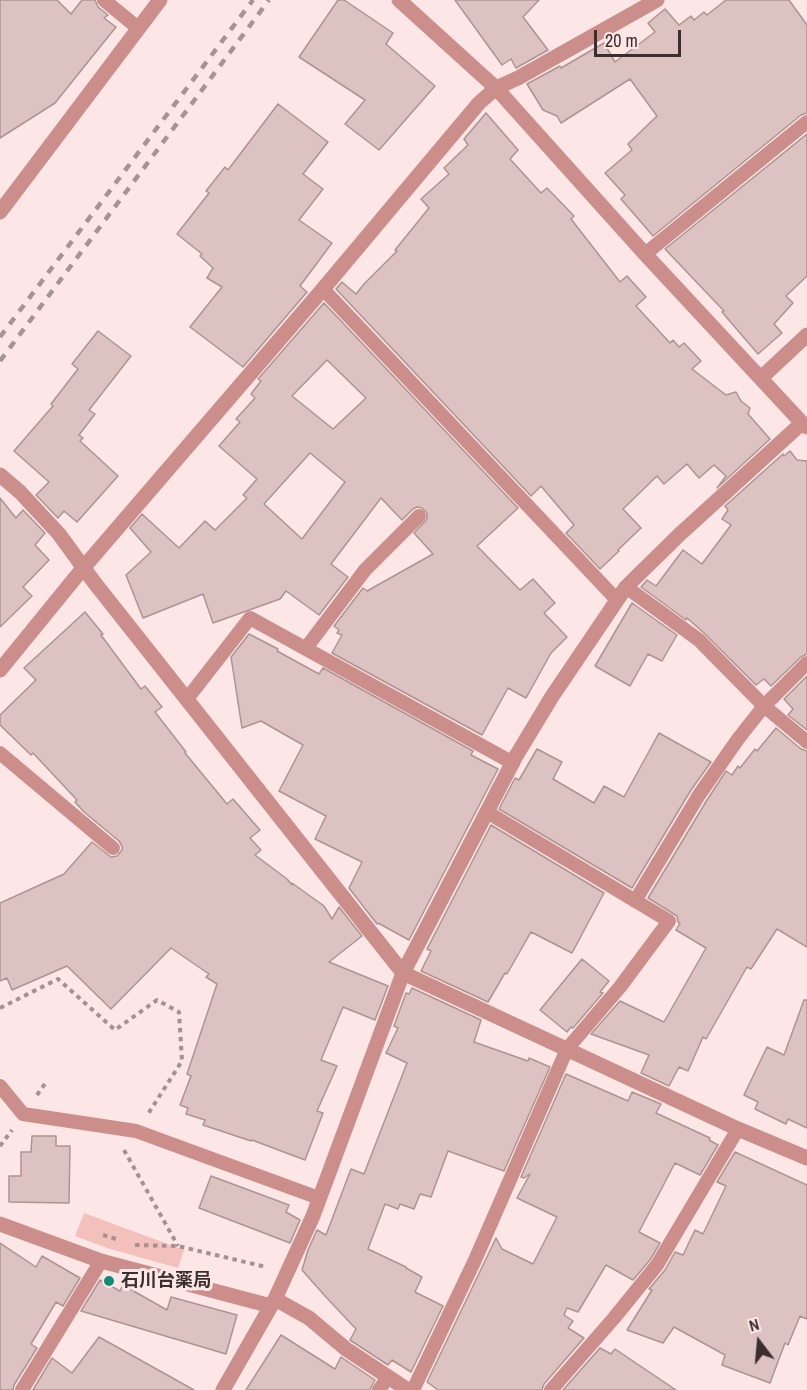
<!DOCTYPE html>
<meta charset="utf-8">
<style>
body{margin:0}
#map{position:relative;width:807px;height:1390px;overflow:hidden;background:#fde7e6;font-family:"Archivo Narrow",sans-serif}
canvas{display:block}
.north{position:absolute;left:729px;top:1312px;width:60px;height:60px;-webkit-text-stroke:4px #fde7e6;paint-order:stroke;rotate:344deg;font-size:16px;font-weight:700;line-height:24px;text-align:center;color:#392f2e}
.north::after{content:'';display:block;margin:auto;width:21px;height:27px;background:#392f2e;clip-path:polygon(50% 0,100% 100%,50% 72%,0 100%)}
.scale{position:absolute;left:594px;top:30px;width:87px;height:27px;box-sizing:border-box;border:3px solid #392f2e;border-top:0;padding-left:8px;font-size:18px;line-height:21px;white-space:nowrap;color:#392f2e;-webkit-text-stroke:4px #fde7e6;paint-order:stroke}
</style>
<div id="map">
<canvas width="807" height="1390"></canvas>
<div class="north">N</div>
<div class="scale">20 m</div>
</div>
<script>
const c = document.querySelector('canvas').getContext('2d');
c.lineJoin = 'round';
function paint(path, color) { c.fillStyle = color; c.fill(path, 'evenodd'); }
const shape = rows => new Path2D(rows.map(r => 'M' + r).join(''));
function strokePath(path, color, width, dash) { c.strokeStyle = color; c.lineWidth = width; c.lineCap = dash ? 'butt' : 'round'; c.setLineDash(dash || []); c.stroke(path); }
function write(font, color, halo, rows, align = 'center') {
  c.font = font + ' "Archivo Narrow","Noto Sans JP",sans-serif'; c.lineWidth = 6; c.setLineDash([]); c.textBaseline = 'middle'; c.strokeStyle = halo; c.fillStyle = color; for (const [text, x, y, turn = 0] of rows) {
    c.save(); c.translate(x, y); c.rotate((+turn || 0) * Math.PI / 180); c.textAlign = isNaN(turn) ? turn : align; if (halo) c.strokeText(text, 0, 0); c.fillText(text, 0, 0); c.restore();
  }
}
const green = shape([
 [84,1213,184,1250,178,1268,107,1248,75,1236]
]);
const building = shape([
 [0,0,57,0,71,14,82,0,95,0,98,7,108,15,104,18,116,27,55,103,0,138,0,0],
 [338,0,344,0,393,33,386,44,435,86,379,150,345,124,365,100,299,57,338,0],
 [455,0,539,0,523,17,548,50,516,68,511,59,502,65,455,0],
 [726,0,789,0,807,25,807,113,801,115,653,236,621,199,625,195,605,173,632,150,628,144,657,116,630,79,561,123,557,116,543,110,527,84,560,66,561,68,604,43,615,62,655,32,648,23,665,9,679,25,691,16,694,20,704,12,707,15,726,0],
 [278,104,328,142,303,174,323,189,299,220,332,243,300,286,307,292,243,367,190,327,222,287,207,278,213,268,200,256,202,254,177,234,209,193,206,191,225,167,228,170,278,104],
 [486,113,518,150,510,159,541,193,547,188,574,216,571,219,620,282,627,276,646,297,636,306,670,343,673,340,679,347,684,343,701,361,692,369,726,395,736,392,741,401,750,408,748,414,770,439,717,488,726,476,714,465,699,478,687,464,664,484,657,476,623,509,641,528,618,550,619,551,600,569,566,533,574,525,541,486,531,496,336,289,342,282,356,294,364,284,397,251,395,250,429,208,421,199,449,174,444,168,468,145,464,139,486,113],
 [807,134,807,276,786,296,793,303,774,324,782,333,758,354,722,312,724,311,665,249,807,134],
 [324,303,518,508,477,546,520,590,533,579,555,603,544,613,567,637,551,653,526,698,508,688,482,735,332,653,342,635,337,633,339,630,334,626,363,588,367,591,433,554,414,533,427,519,427,513,422,508,417,507,413,509,402,520,381,498,331,564,348,577,319,615,286,591,280,599,213,623,203,594,143,618,126,575,151,552,130,528,142,514,179,548,205,521,215,530,247,498,243,495,257,479,219,446,240,422,236,419,255,398,251,394,261,381,258,379,324,303],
 [327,360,366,398,333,429,292,396,327,360],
 [310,453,345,482,302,539,264,504,310,453],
 [98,331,131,356,89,410,95,414,79,435,83,438,80,441,118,476,77,522,64,511,58,518,36,495,49,482,14,451,53,406,51,404,78,369,72,364,98,331],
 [790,451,797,460,807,461,807,654,801,657,771,686,764,679,756,685,704,633,687,618,686,620,641,587,647,580,656,586,683,550,702,564,731,525,722,519,728,510,725,506,783,454,784,456,790,451],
 [0,498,16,518,23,510,45,533,35,545,49,560,23,587,32,596,0,627,0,498],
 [632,603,677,635,662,661,648,654,630,686,595,666,632,603],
 [85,612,103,634,101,635,141,689,145,686,162,707,155,712,186,752,185,753,227,804,233,799,260,830,250,838,261,850,255,855,287,879,292,885,292,883,324,906,332,919,339,907,362,936,329,962,388,986,375,1020,343,1007,321,1060,337,1066,317,1111,323,1113,305,1160,252,1140,251,1141,203,1125,205,1120,186,1114,188,1108,180,1105,191,1076,187,1074,217,984,206,977,209,974,171,948,111,1009,67,966,12,990,7,978,0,981,0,903,64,874,92,842,111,857,117,856,122,850,122,846,119,841,84,812,75,802,77,800,33,753,31,755,0,725,0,715,36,680,24,668,85,612],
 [249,634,278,649,277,651,319,674,323,668,473,751,471,755,498,769,409,940,378,923,377,924,349,888,362,862,315,839,326,816,279,791,303,745,261,721,242,728,231,657,249,634],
 [807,676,807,730,788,715,793,709,784,699,807,676],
 [776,728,801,749,807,751,807,947,777,929,751,969,747,967,706,1039,703,1037,688,1071,679,1067,669,1086,641,1073,649,1055,591,1034,620,1001,664,1022,706,948,676,930,680,923,678,922,677,916,648,898,707,800,726,771,732,775,738,766,740,768,755,749,757,751,776,728],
 [659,733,711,762,691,790,632,888,499,809,515,778,519,780,537,749,562,762,553,779,594,803,604,786,624,797,659,733],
 [491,825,604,893,572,953,531,932,507,974,505,973,488,1002,421,971,431,951,427,949,491,825],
 [582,959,609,981,600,992,603,993,573,1028,571,1027,567,1032,540,1010,582,959],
 [412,988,481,1020,474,1042,528,1061,529,1058,550,1067,504,1171,448,1151,431,1197,420,1194,414,1209,400,1204,398,1209,385,1204,368,1249,406,1267,406,1268,422,1277,415,1292,443,1306,411,1372,392,1360,388,1365,350,1340,356,1329,325,1296,302,1270,308,1250,317,1230,326,1235,351,1169,364,1174,407,1063,386,1053,398,1028,394,1026,406,993,409,994,412,988],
 [804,1000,807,1000,807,1128,788,1119,786,1124,755,1109,758,1102,744,1095,767,1047,784,1055,804,1000],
 [566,1074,628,1101,632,1092,661,1104,656,1113,710,1138,709,1140,718,1145,700,1175,675,1163,639,1232,660,1243,650,1260,633,1280,606,1265,578,1312,567,1308,564,1315,573,1321,568,1328,584,1338,544,1384,542,1390,438,1390,427,1382,496,1238,502,1249,533,1264,557,1217,517,1198,530,1174,524,1178,521,1177,566,1074],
 [32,1136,56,1136,56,1146,70,1146,69,1203,9,1202,9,1176,21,1176,21,1152,31,1152,32,1136],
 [735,1152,807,1185,807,1319,800,1316,788,1345,785,1343,770,1383,722,1365,725,1355,674,1327,663,1343,627,1330,652,1290,649,1289,665,1270,675,1252,683,1255,695,1230,703,1234,726,1186,717,1182,735,1152],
 [211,1176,289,1205,286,1212,300,1220,290,1243,199,1208,211,1176],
 [0,1243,36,1267,42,1256,80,1278,63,1306,56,1302,31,1344,37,1348,14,1385,13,1390,0,1390,0,1243],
 [100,1280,120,1291,123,1285,167,1310,171,1297,237,1315,226,1354,81,1311,100,1280],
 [281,1335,335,1369,341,1357,375,1380,370,1390,246,1390,281,1335],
 [99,1337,194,1390,33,1390,52,1358,72,1373,99,1337],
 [600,1348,611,1354,615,1349,676,1390,563,1390,600,1348]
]);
const path = shape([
 [0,1008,58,979,115,1030,157,1000,179,1012,182,1061,148,1114],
 [37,1095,47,1081],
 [0,1146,12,1130],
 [124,1150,178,1246],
 [103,1235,119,1240],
 [135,1245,178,1246,266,1267]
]);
const service = shape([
 [104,0,138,28],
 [645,254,807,122],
 [323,289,617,600],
 [626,587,699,640,764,706,807,742],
 [306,648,365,570,419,516],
 [187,699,250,618,513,763],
 [0,753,113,848],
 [635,901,699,795,738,739,764,706,807,663],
 [0,1086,23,1114,136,1131,319,1198],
 [22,1390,101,1261],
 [379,1390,388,1377],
 [413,1390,475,1260,567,1049,620,987,669,921,487,812],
 [551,1390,614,1318,657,1265,738,1129]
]);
const minor = shape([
 [0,212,160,0],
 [761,378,807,335],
 [0,475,20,492,59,534,94,582,403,973,738,1129,807,1158],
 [0,670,84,567,323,289,479,103,496,88,518,78,657,0],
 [0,1224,101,1261,271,1306],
 [275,1299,309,1318,346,1349,408,1390],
 [223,1390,275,1299,313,1216,403,973,516,756,551,698,626,587,679,535,802,423]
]);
const tertiary = shape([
 [399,0,496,88,645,254,802,423,807,427]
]);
const rail = shape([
 [0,337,253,0],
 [0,361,269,0]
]);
const markers = [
 [109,1281,6,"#0d8e75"]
];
const poiNames = [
 ["石川台薬局",121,1281]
];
paint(green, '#f4c0bc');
paint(building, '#dcc2c0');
strokePath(building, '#ad9492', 1.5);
strokePath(path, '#a39291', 4, [4.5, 4.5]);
strokePath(service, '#cc8e8a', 14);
strokePath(minor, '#cc8e8a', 15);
strokePath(tertiary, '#cc8e8a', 15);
strokePath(rail, '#a49493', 4.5, [8, 8]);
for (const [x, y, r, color] of markers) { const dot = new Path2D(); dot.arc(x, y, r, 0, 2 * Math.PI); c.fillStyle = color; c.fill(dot); strokePath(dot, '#fde7e6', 2); }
write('bold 18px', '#392f2e', '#fde7e6', poiNames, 'left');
</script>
